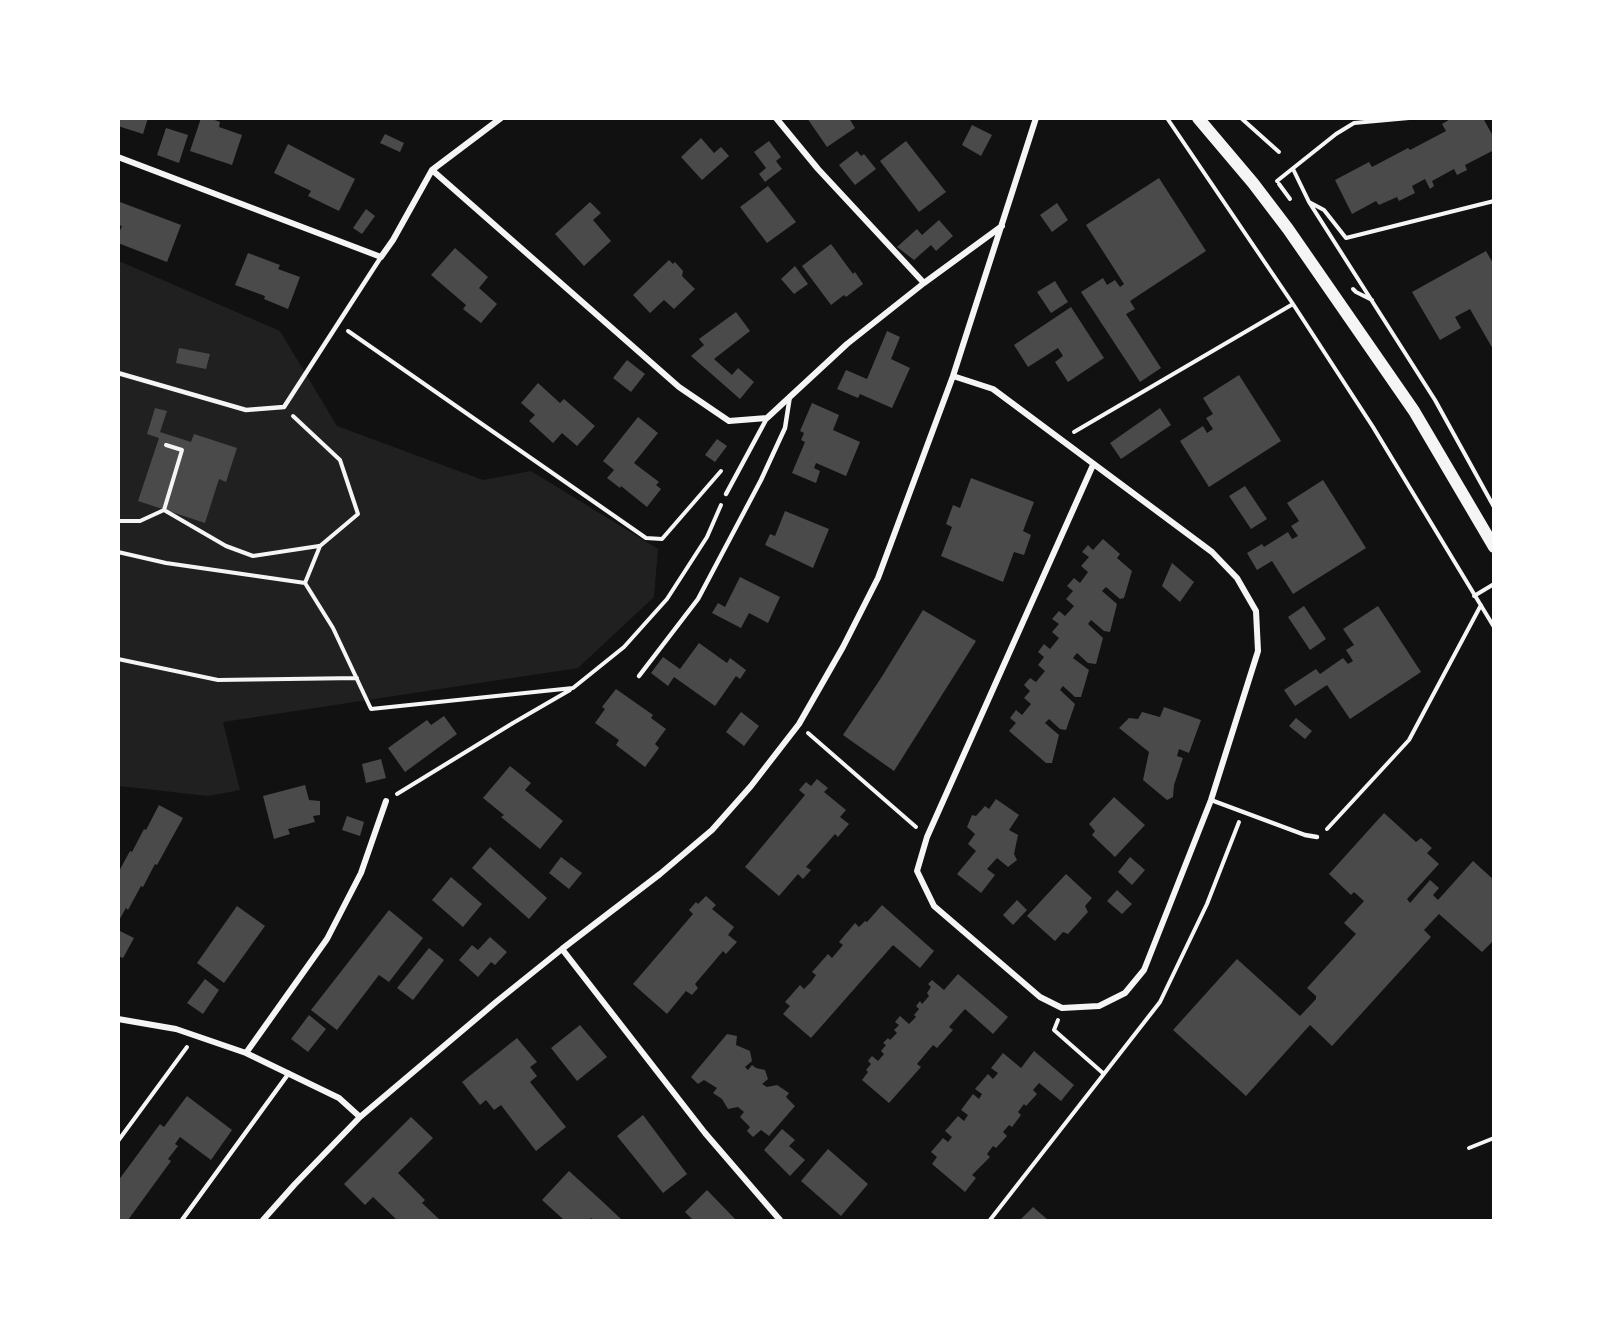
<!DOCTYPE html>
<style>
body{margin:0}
#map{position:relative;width:1612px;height:1339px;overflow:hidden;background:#111;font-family:"IBM Plex Sans",sans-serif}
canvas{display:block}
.frame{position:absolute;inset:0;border:120px solid #fff;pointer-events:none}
</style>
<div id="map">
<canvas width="1612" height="1339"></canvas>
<div class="frame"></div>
</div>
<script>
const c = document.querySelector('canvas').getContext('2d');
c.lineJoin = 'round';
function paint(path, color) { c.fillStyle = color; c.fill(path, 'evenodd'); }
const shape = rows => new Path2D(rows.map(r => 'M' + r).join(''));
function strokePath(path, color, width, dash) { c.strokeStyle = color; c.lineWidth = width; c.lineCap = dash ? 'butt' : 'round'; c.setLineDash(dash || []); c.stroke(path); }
const green = shape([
 [119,261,280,331,337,426,483,480,531,471,658,549,654,597,578,668,223,722,240,790,208,796,119,786]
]);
const building = shape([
 [118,118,148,118,143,134,118,126],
 [201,118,209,118,220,122,219,127,242,135,232,165,190,151],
 [807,118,849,118,855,128,827,147],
 [1452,118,1483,118,1494,138,1494,150,1465,165,1467,170,1457,175,1454,169,1432,181,1434,186,1430,189,1425,179,1412,186,1415,193,1399,201,1397,197,1379,205,1376,201,1352,214,1335,180,1369,162,1372,167,1408,148,1410,150,1446,131,1442,124],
 [972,125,992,135,981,156,962,145],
 [166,128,188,135,179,163,157,155],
 [385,134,404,143,400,152,380,143],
 [701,138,714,153,721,147,729,156,702,180,681,157],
 [769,141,781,157,776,161,782,169,765,182,759,174,766,168,754,152],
 [906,141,946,192,919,212,880,161],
 [288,144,355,179,339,211,308,196,311,191,274,173],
 [857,151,861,156,864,154,876,169,855,185,839,165],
 [1159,178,1206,251,1130,301,1135,309,1126,314,1161,368,1140,382,1081,292,1103,278,1107,285,1115,280,1120,287,1124,284,1086,225],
 [768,186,796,222,767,243,740,207],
 [120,202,181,225,167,262,118,243,118,235,122,226,118,225],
 [590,202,601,213,593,220,611,241,584,266,555,234],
 [1057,203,1068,220,1052,232,1040,215],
 [366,209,375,216,362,234,353,228],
 [939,220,953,236,936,251,931,245,914,260,897,247,917,229,922,235],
 [831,244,853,274,855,272,863,284,846,297,844,295,831,305,802,266],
 [455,248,488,277,479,288,497,304,481,323,463,309,466,305,431,275],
 [1486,251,1494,265,1494,351,1470,309,1455,317,1461,328,1440,340,1412,292],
 [248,253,280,265,278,269,300,277,288,309,264,299,265,296,235,285],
 [669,260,673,264,675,262,683,271,682,276,695,289,674,309,664,300,650,313,633,295],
 [795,266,808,284,794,294,781,279],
 [1055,281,1068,302,1051,313,1037,292],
 [1071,307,1104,358,1068,382,1055,362,1063,356,1058,348,1028,367,1014,345],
 [736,312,750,331,714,359,732,375,738,368,754,382,740,399,691,356,704,345,699,339],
 [887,331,900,337,891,359,910,368,892,408,860,394,858,398,837,389,846,370,867,379],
 [179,348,210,354,206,369,176,363],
 [627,360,645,374,631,392,613,378],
 [1239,375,1281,441,1209,487,1180,441,1203,426,1207,433,1213,429,1206,418,1213,414,1203,398],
 [538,383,560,403,564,399,595,426,577,446,562,433,553,443,529,421,535,415,521,403],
 [812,403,839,415,833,430,860,442,846,476,816,463,814,468,820,471,816,483,792,473,805,442,801,440,804,433,800,431],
 [155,408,167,411,160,432,191,442,194,434,237,448,226,482,219,479,205,523,138,501,159,438,147,434],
 [1160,408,1171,425,1121,459,1110,443],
 [638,417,658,433,634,463,659,482,656,485,661,489,647,507,621,486,620,488,607,478,614,470,603,461],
 [717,439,727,446,715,462,705,455],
 [971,478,1034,502,1023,531,1031,535,1024,555,1014,552,1003,582,941,556,952,527,946,524,953,505,960,508],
 [1323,480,1366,548,1293,594,1272,561,1257,570,1247,553,1262,544,1264,547,1288,532,1292,539,1298,536,1291,526,1299,521,1287,503],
 [1245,486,1267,519,1251,529,1229,496],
 [785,511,829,529,813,568,765,545,770,534,775,536],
 [1103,539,1120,554,1117,558,1132,571,1124,598,1120,599,1106,587,1102,591,1117,604,1110,632,1104,631,1091,620,1088,624,1103,638,1096,664,1088,663,1077,653,1073,658,1089,670,1081,697,1075,697,1063,686,1060,690,1075,704,1066,730,1060,729,1049,719,1045,723,1059,735,1052,763,1046,763,1009,731,1016,723,1010,718,1016,710,1022,715,1031,704,1024,698,1030,691,1024,685,1030,678,1036,682,1045,671,1038,665,1044,657,1038,652,1044,644,1050,649,1059,638,1052,632,1059,624,1052,619,1059,611,1065,616,1074,606,1066,599,1073,591,1067,586,1074,578,1080,583,1088,572,1081,566,1089,557,1082,552,1088,545,1093,550],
 [1172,563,1194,582,1180,602,1162,586],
 [740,577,780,597,768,623,749,613,741,628,712,613,718,603,725,607],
 [1304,606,1326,639,1310,650,1288,617],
 [1378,606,1421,672,1350,719,1327,685,1295,706,1284,690,1316,669,1320,674,1343,658,1348,664,1353,661,1346,650,1354,645,1343,629],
 [923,610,976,641,894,771,843,735,881,678],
 [699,643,727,663,730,658,746,670,740,679,736,676,715,706,674,677,668,686,651,673,663,657,680,669],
 [616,689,653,715,651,718,666,729,655,744,659,748,645,767,616,745,619,740,595,723,605,709,602,707],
 [1164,707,1201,720,1189,753,1179,749,1177,756,1183,758,1174,785,1173,797,1167,800,1143,780,1149,752,1119,728,1129,718,1138,719,1142,712,1160,717],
 [741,712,759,726,744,746,726,732],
 [444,716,457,734,405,772,388,748,427,720,431,725],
 [1296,718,1312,731,1305,739,1289,726],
 [381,759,386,778,366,783,362,764],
 [510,766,531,783,525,790,563,821,540,849,501,817,504,815,483,798],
 [817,779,828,788,824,792,846,810,840,817,849,824,838,837,835,834,806,867,811,870,803,879,798,874,779,896,745,867,805,795,799,790,806,782,811,786],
 [305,785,309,800,320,801,320,815,313,816,315,822,288,829,290,834,274,839,263,796],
 [1114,797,1145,825,1115,857,1092,835,1095,831,1089,824],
 [996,799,1019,815,1009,830,1018,835,1014,854,1017,860,1008,867,997,858,987,869,995,875,981,893,957,874,976,851,968,844,975,834,967,827,972,815,976,816,985,806,989,809],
 [159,805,183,818,157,865,155,864,143,887,141,886,128,910,126,908,118,922,118,873,130,851,132,852,144,829,146,830],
 [1384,813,1416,842,1421,838,1432,848,1427,853,1439,864,1407,899,1410,903,1430,880,1439,888,1433,895,1438,900,1473,861,1494,880,1494,940,1482,952,1439,914,1424,930,1431,937,1332,1046,1310,1025,1246,1096,1173,1030,1237,959,1300,1016,1316,999,1316,996,1307,988,1356,934,1344,923,1364,901,1354,892,1351,895,1329,874],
 [347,816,364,822,360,836,342,830],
 [490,847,547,898,529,919,472,868],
 [561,857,582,873,569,889,549,873],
 [1130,857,1145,870,1132,885,1118,872],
 [1066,874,1092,898,1085,906,1088,912,1068,934,1063,932,1055,941,1027,916],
 [451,877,482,904,463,927,432,900],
 [1117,890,1132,904,1122,914,1107,901],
 [706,896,716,905,712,909,734,927,728,935,737,942,726,954,723,951,695,984,698,988,692,995,686,991,667,1014,633,984,693,914,689,910,696,902,698,904],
 [1017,900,1027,910,1013,925,1003,915],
 [882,905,934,951,920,968,893,945,811,1038,783,1014,790,1006,785,1002,800,985,804,989,811,982,816,975,812,972,828,954,832,958,843,945,839,942,855,923,859,927,865,921,867,922],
 [237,906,265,926,224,983,197,963],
 [389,910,423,938,389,982,379,975,337,1030,311,1010],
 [118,930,134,938,123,958,118,956],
 [490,937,507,952,495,965,491,962,478,977,459,960,472,945,478,950],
 [429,948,444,960,413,1000,397,988],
 [958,974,1008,1017,993,1034,965,1009,949,1027,953,1030,937,1048,933,1045,917,1064,921,1067,889,1103,862,1080,868,1072,866,1070,871,1064,868,1061,872,1056,878,1061,884,1054,881,1051,886,1045,883,1043,888,1038,890,1040,897,1033,894,1030,899,1025,895,1022,900,1016,909,1024,916,1017,914,1015,919,1009,916,1006,920,1001,922,1004,929,996,927,993,931,987,928,984,932,980,944,990],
 [205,979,219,990,203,1014,187,1003],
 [309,1015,326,1029,308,1052,291,1039],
 [580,1025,607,1057,577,1081,551,1048],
 [727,1034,737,1036,736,1045,750,1051,752,1061,745,1067,748,1070,752,1065,756,1068,765,1070,768,1079,762,1084,767,1087,777,1085,789,1093,786,1097,795,1106,769,1136,761,1130,753,1137,747,1131,750,1127,740,1117,744,1112,738,1107,728,1109,722,1099,713,1093,717,1088,704,1080,698,1084,691,1077],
 [517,1038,537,1062,530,1067,537,1076,530,1082,566,1127,536,1151,501,1105,494,1110,486,1100,480,1105,462,1082],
 [1034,1051,1074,1085,1061,1101,1039,1083,1033,1090,1037,1094,1026,1106,1024,1104,1018,1112,1021,1115,1012,1127,1009,1125,1003,1132,1007,1136,996,1148,993,1146,987,1154,990,1157,972,1175,976,1178,965,1192,932,1164,937,1157,931,1152,943,1138,948,1142,952,1137,945,1131,958,1116,964,1121,968,1115,961,1110,973,1094,979,1099,982,1094,975,1089,988,1074,993,1079,998,1073,991,1068,1003,1053,1021,1068],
 [187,1096,232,1130,211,1160,180,1137,175,1144,178,1146,168,1159,171,1161,128,1220,118,1220,118,1181,160,1124,164,1127],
 [643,1115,687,1174,663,1193,617,1136],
 [411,1117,433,1138,398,1173,425,1200,422,1203,440,1220,397,1220,373,1197,365,1205,344,1184],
 [782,1129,795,1140,789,1146,805,1160,790,1176,764,1150],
 [828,1149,868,1184,841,1216,801,1181],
 [569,1171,604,1203,622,1220,594,1220,591,1218,589,1220,564,1220,542,1200],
 [707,1190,736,1220,693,1220,685,1212],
 [1033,1207,1048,1220,1020,1220]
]);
const path = shape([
 [1167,118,1293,304,1373,427,1494,627],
 [1241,118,1279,152],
 [1293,169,1309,202,1435,400,1494,507],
 [1277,181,1336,134,1354,123,1409,118],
 [1279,184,1290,199],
 [1309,202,1324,210,1346,238,1494,201],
 [1353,289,1356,292,1372,300],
 [348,331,646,538,662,539,721,471],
 [293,416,340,460,358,514,320,546,305,583],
 [1074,432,1293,304],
 [164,510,226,546,253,556,319,546],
 [118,521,140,521,164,510,182,450,166,445],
 [118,552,166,563,305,583,333,628,371,709,573,688,624,647,667,599,707,537,721,505],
 [1474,596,1494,584],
 [118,659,218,680,357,678],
 [808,733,916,827],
 [397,794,513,723,570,690],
 [1327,829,1409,740,1481,605],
 [1058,1020,1054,1030,1104,1074],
 [118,1141,187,1047],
 [1469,1148,1494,1138],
 [990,1220,1160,1002,1207,904,1239,822]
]);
const service = shape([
 [118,373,246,410,284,407,381,257],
 [726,494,767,418],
 [639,676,698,599,761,480,785,428,790,396],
 [1211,800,1305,835,1317,837],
 [182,1220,289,1073]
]);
const minor = shape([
 [776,118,818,169,924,283],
 [118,157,381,257,393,240,432,170,501,118],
 [432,170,679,387,729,421,767,418,847,344,924,283,1002,226],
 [953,376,993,389,1212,552,1237,578,1256,611,1258,651,1211,800,1144,970,1125,993,1099,1006,1062,1008,1040,997,934,906,917,871,927,837,1093,465],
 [562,949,705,1133,780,1220],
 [118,1019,176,1029,246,1053,339,1098,360,1117],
 [246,1053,327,939,361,873,386,801],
 [263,1220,295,1184,360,1117,496,1002,562,949,660,874,712,830,751,786,799,724,843,647,878,578,953,376,1036,118]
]);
const secondary = shape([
 [1198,118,1253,183,1288,229,1414,411,1494,547]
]);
paint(green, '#202020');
paint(building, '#4a4a4a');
strokePath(path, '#f5f5f5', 4);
strokePath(service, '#f5f5f5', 4.5);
strokePath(minor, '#f5f5f5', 6);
strokePath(secondary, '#f5f5f5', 12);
</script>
